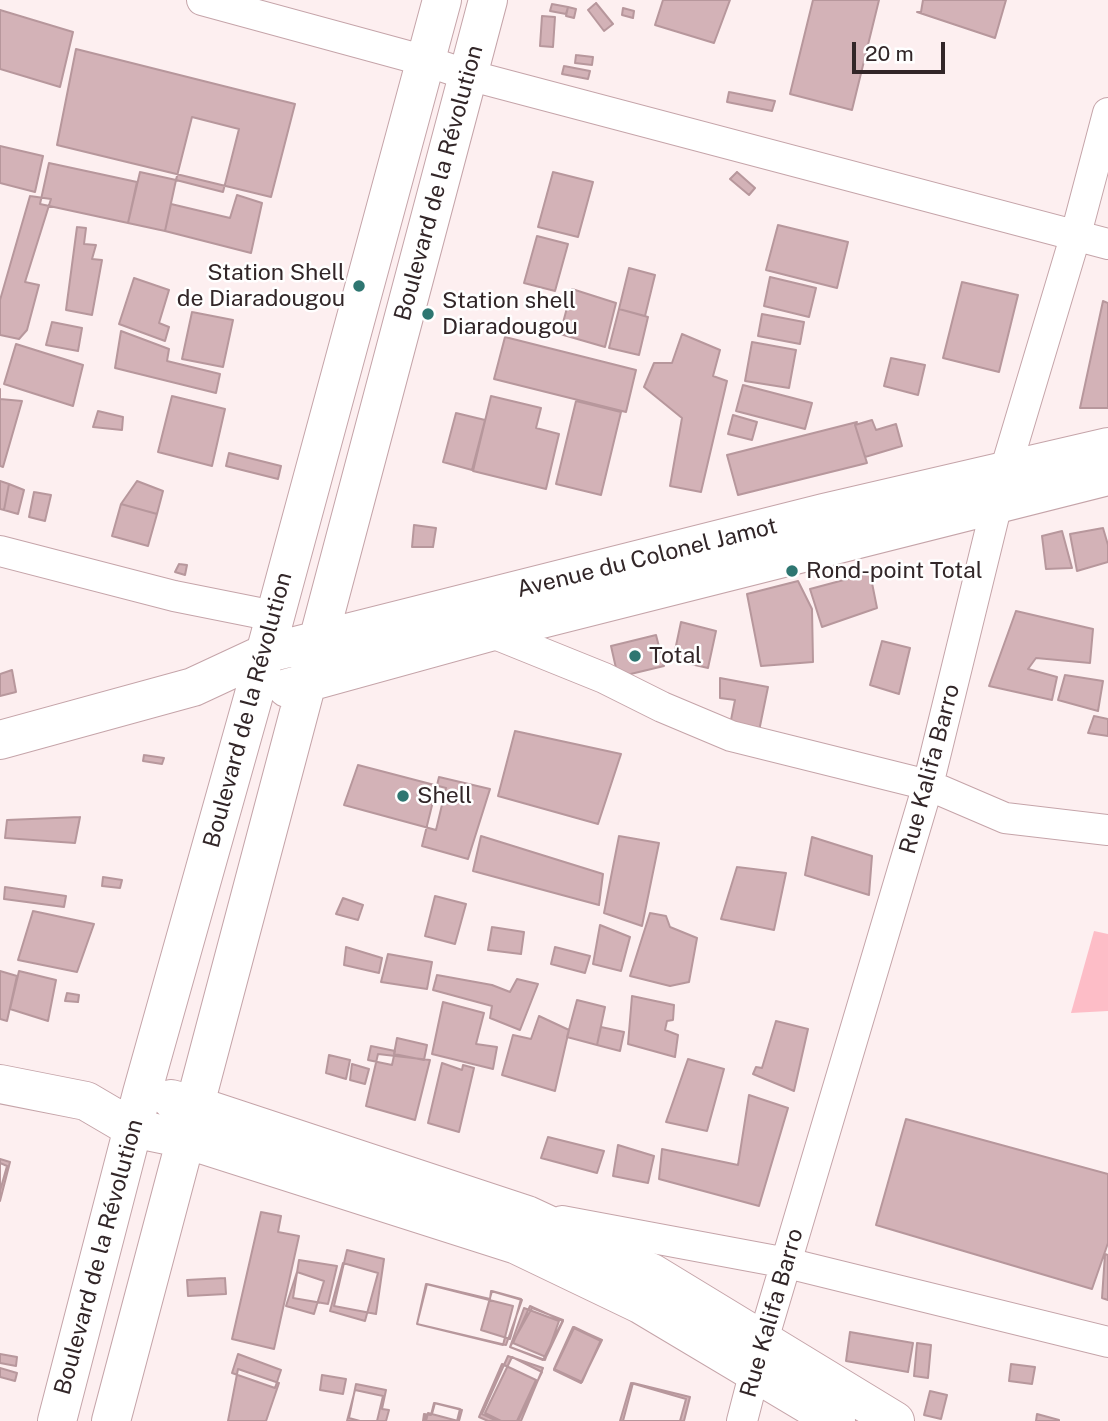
<!DOCTYPE html>
<meta charset="utf-8">
<style>
body{margin:0}
#map{position:relative;width:1108px;height:1421px;overflow:hidden;background:#fdeff0;font-family:"Public Sans",sans-serif}
canvas{display:block}
.scale{position:absolute;left:852px;top:42px;width:93px;height:32px;box-sizing:border-box;border:4px solid #322628;border-top:0;padding-left:9px;font-size:21px;line-height:24px;white-space:nowrap;color:#322628;-webkit-text-stroke:5px #fff;paint-order:stroke}
</style>
<div id="map">
<canvas width="1108" height="1421"></canvas>
<div class="scale">20 m</div>
</div>
<script>
const c = document.querySelector('canvas').getContext('2d');
c.lineJoin = 'round';
function paint(path, color) { c.fillStyle = color; c.fill(path, 'evenodd'); }
const shape = rows => new Path2D(rows.map(r => 'M' + r).join(''));
function strokePath(path, color, width, dash) { c.strokeStyle = color; c.lineWidth = width; c.lineCap = dash ? 'butt' : 'round'; c.setLineDash(dash || []); c.stroke(path); }
function write(font, color, halo, rows, align = 'center') {
  c.font = font + ' "Public Sans",sans-serif'; c.lineWidth = 5; c.setLineDash([]); c.textBaseline = 'middle'; c.strokeStyle = halo; c.fillStyle = color; for (const [text, x, y, turn = 0] of rows) {
    c.save(); c.translate(x, y); c.rotate((+turn || 0) * Math.PI / 180); c.textAlign = isNaN(turn) ? turn : align; if (halo) c.strokeText(text, 0, 0); c.fillText(text, 0, 0); c.restore();
  }
}
const green = shape([
 [1094,931,1108,934,1108,1011,1071,1013]
]);
const building = shape([
 [663,0,730,0,714,43,655,25,663,0],
 [813,0,879,0,852,110,790,94,813,0],
 [923,0,1006,0,995,38,917,12,921,12,923,0],
 [596,3,613,24,604,31,588,10,596,3],
 [552,4,568,7,566,14,550,11,552,4],
 [568,7,576,9,574,18,566,16,568,7],
 [623,8,634,11,633,18,622,15,623,8],
 [0,10,73,32,60,87,0,69,0,10],
 [542,16,555,17,553,47,540,46,542,16],
 [76,49,295,104,271,197,57,145,76,49],
 [576,55,593,57,592,65,575,63,576,55],
 [564,66,590,71,588,79,562,74,564,66],
 [729,92,775,101,772,111,727,102,729,92],
 [192,117,239,129,223,192,176,180,192,117],
 [0,146,43,156,35,192,0,183,0,146],
 [49,163,137,182,128,223,40,204,49,163],
 [140,172,176,180,165,231,128,223,140,172],
 [553,172,593,182,578,237,538,227,553,172],
 [737,172,755,188,749,195,730,179,737,172],
 [237,195,262,203,251,253,165,231,171,204,230,218,237,195],
 [30,196,51,199,25,282,39,285,27,330,19,339,0,335,0,300,30,196],
 [778,225,848,242,837,288,766,270,778,225],
 [77,227,86,228,84,244,96,245,92,259,102,260,92,315,66,310,77,227],
 [537,236,568,244,555,291,524,283,537,236],
 [629,268,655,275,645,316,619,309,629,268],
 [770,277,816,288,809,317,764,306,770,277],
 [134,278,169,290,159,323,169,327,165,341,119,324,134,278],
 [962,282,1018,295,999,372,943,358,962,282],
 [572,289,616,303,605,347,560,334,572,289],
 [1103,301,1108,303,1108,408,1080,408,1103,301],
 [619,309,648,317,639,355,609,348,619,309],
 [192,312,233,320,223,367,182,359,192,312],
 [762,314,804,322,800,344,758,336,762,314],
 [52,322,82,328,78,351,46,345,52,322],
 [121,331,169,349,167,361,220,374,216,393,115,368,121,331],
 [682,334,720,350,713,376,727,381,701,492,670,486,682,418,644,387,654,363,672,363,682,334],
 [505,337,636,370,626,412,494,379,505,337],
 [752,342,796,350,789,388,745,381,752,342],
 [16,344,83,365,73,406,4,384,16,344],
 [891,358,925,365,918,395,884,386,891,358],
 [743,385,812,403,805,429,736,411,743,385],
 [0,389,0,399,22,401,3,467,0,466,0,389],
 [172,396,225,409,212,466,158,452,172,396],
 [491,396,541,408,536,428,559,434,546,489,473,471,491,396],
 [576,401,621,412,601,495,556,484,576,401],
 [98,411,123,417,122,430,93,427,98,411],
 [456,413,485,420,472,470,443,462,456,413],
 [733,415,757,422,752,440,728,434,733,415],
 [872,420,876,430,896,424,902,446,865,457,855,425,872,420],
 [857,422,855,425,867,463,738,495,727,455,857,422],
 [229,453,281,466,278,479,226,466,229,453],
 [0,481,9,484,4,510,0,509,0,481],
 [137,481,163,491,157,514,121,504,137,481],
 [9,484,24,490,18,514,4,510,9,484],
 [34,492,51,495,45,521,29,517,34,492],
 [121,504,157,514,148,546,112,536,121,504],
 [414,525,436,528,433,547,412,547,414,525],
 [1103,528,1108,545,1108,562,1077,571,1070,534,1103,528],
 [1062,531,1072,568,1046,569,1042,536,1062,531],
 [179,564,187,565,185,575,175,572,179,564],
 [870,573,877,608,822,627,810,589,870,573],
 [798,581,812,609,813,662,761,666,747,594,798,581],
 [1016,611,1093,629,1090,663,1036,658,1028,669,1057,677,1052,700,989,686,1016,611],
 [681,622,716,631,708,668,673,660,681,622],
 [656,635,664,666,618,677,611,646,656,635],
 [882,641,910,648,899,694,870,685,882,641],
 [12,670,16,692,0,696,0,674,12,670],
 [1065,675,1103,681,1098,711,1058,700,1065,675],
 [720,678,768,687,759,731,730,725,735,700,720,698,720,678],
 [1094,716,1108,719,1108,736,1088,733,1094,716],
 [515,731,621,754,598,824,498,796,515,731],
 [144,755,164,758,162,764,143,761,144,755],
 [358,765,446,788,436,830,344,805,358,765],
 [439,777,490,789,468,859,422,846,439,777],
 [80,817,75,843,5,838,7,820,80,817],
 [481,836,603,874,599,905,473,871,481,836],
 [619,836,659,843,642,926,604,913,619,836],
 [812,837,872,856,869,895,805,875,812,837],
 [737,867,786,873,774,930,721,919,737,867],
 [103,877,122,880,120,888,102,886,103,877],
 [5,887,66,896,64,907,4,899,5,887],
 [435,896,466,904,455,944,425,936,435,896],
 [343,898,363,905,358,920,336,914,343,898],
 [33,911,94,924,77,972,18,960,33,911],
 [650,913,666,916,670,927,697,938,689,982,670,986,630,976,650,913],
 [600,925,630,937,621,971,593,964,600,925],
 [492,927,524,932,521,954,488,950,492,927],
 [346,947,382,958,379,973,344,965,346,947],
 [555,947,590,956,585,973,551,964,555,947],
 [388,954,432,962,427,989,381,982,388,954],
 [0,971,17,976,7,1021,0,1019,0,971],
 [19,971,56,980,48,1021,10,1009,19,971],
 [437,975,492,985,510,992,517,979,538,984,520,1030,490,1018,492,1006,433,990,437,975],
 [67,993,79,995,78,1002,65,1001,67,993],
 [632,996,674,1005,673,1020,667,1021,665,1030,678,1035,675,1057,628,1044,632,996],
 [577,1000,605,1007,597,1045,567,1037,577,1000],
 [443,1002,484,1013,476,1044,497,1047,493,1069,432,1054,443,1002],
 [539,1016,569,1030,555,1091,502,1075,513,1035,531,1039,539,1016],
 [776,1021,808,1029,794,1091,753,1074,756,1067,762,1068,776,1021],
 [601,1027,624,1032,620,1051,597,1045,601,1027],
 [397,1038,427,1045,424,1060,394,1054,397,1038],
 [371,1046,395,1051,392,1065,368,1060,371,1046],
 [378,1054,430,1060,415,1120,366,1106,378,1054],
 [329,1055,350,1060,346,1079,326,1073,329,1055],
 [688,1059,724,1069,707,1131,666,1122,688,1059],
 [442,1063,462,1070,463,1065,474,1068,459,1132,428,1123,442,1063],
 [352,1064,369,1069,365,1084,350,1080,352,1064],
 [749,1095,788,1108,759,1206,659,1179,662,1149,738,1165,749,1095],
 [906,1119,1108,1174,1108,1243,1092,1289,876,1225,906,1119],
 [548,1137,604,1151,597,1173,541,1158,548,1137],
 [618,1145,654,1156,648,1183,613,1176,618,1145],
 [0,1159,10,1162,0,1201,0,1159],
 [0,1163,7,1166,0,1191,0,1163],
 [261,1212,281,1216,278,1232,299,1236,274,1349,232,1339,261,1212],
 [347,1250,384,1259,376,1314,334,1306,347,1250],
 [1105,1254,1108,1255,1108,1300,1102,1298,1105,1254],
 [299,1260,337,1266,328,1304,293,1298,299,1260],
 [343,1263,378,1273,365,1321,330,1311,343,1263],
 [297,1272,324,1281,314,1314,286,1306,297,1272],
 [225,1278,226,1294,188,1296,187,1280,225,1278],
 [426,1284,513,1306,503,1345,417,1324,426,1284],
 [427,1284,490,1299,491,1291,522,1300,506,1345,417,1324,427,1284],
 [492,1291,521,1299,510,1339,481,1330,492,1291],
 [530,1306,563,1321,546,1357,513,1343,530,1306],
 [524,1308,559,1321,545,1360,510,1347,524,1308],
 [532,1308,563,1320,543,1360,510,1347,532,1308],
 [573,1327,602,1340,581,1383,554,1369,573,1327],
 [574,1327,601,1340,582,1382,554,1369,574,1327],
 [574,1328,601,1341,581,1383,554,1370,574,1328],
 [850,1332,913,1343,908,1372,846,1361,850,1332],
 [917,1343,931,1345,928,1378,914,1376,917,1343],
 [0,1354,17,1357,16,1366,0,1363,0,1354],
 [238,1354,281,1370,275,1388,232,1373,238,1354],
 [508,1356,543,1368,521,1421,497,1421,482,1414,508,1356],
 [512,1357,542,1372,518,1421,501,1421,485,1413,512,1357],
 [502,1364,536,1380,517,1421,488,1421,479,1417,502,1364],
 [1011,1364,1035,1367,1032,1384,1009,1381,1011,1364],
 [0,1368,17,1373,15,1381,0,1377,0,1368],
 [238,1369,279,1383,266,1421,228,1421,238,1369],
 [322,1375,346,1379,343,1394,320,1390,322,1375],
 [631,1383,686,1399,680,1421,620,1421,631,1383],
 [633,1383,690,1397,684,1421,623,1421,633,1383],
 [356,1384,386,1390,382,1409,389,1410,386,1421,360,1421,349,1418,356,1384],
 [355,1390,383,1396,377,1421,347,1421,355,1390],
 [930,1391,947,1395,941,1419,924,1415,930,1391],
 [434,1403,462,1410,459,1421,423,1421,424,1414,431,1415,434,1403],
 [435,1403,460,1409,457,1421,424,1421,426,1415,432,1414,435,1403],
 [428,1413,458,1421,426,1421,428,1413],
 [1037,1414,1059,1420,1059,1421,1036,1421,1037,1414]
]);
const minor = shape([
 [202,0,426,61,468,75,1108,244],
 [0,551,174,596,274,616],
 [485,626,490,632,604,678,662,707,731,736,928,785,1005,818,1108,830],
 [562,1221,787,1263,1108,1342],
 [742,1421,763,1340,928,785,1005,471,1076,234,1108,113]
]);
const major = shape([
 [287,688,490,632,1108,476],
 [0,740,193,687,264,654,824,513,1108,447],
 [0,1084,86,1101,132,1128,185,1139,517,1245,640,1304,836,1421],
 [171,1099,194,1105,527,1215,652,1273,895,1421],
 [57,1421,142,1093,253,698,442,0],
 [111,1421,488,0]
]);
const markers = [
 [359,286,7,"#2e7671"],
 [428,314,7,"#2e7671"],
 [792,571,7,"#2e7671"],
 [635,656,7,"#2e7671"],
 [403,796,7,"#2e7671"]
];
const streetNames = [
 ["Boulevard de la Révolution",439,183,-75],
 ["Avenue du Colonel Jamot",647,558,-14],
 ["Boulevard de la Révolution",248,710,-75],
 ["Rue Kalifa Barro",930,769,-75],
 ["Boulevard de la Révolution",99,1257,-75],
 ["Rue Kalifa Barro",772,1313,-74]
];
const poiNames = [
 ["Station Shell",345,273,"right"],
 ["de Diaradougou",345,299,"right"],
 ["Station shell",442,301],
 ["Diaradougou",442,327],
 ["Rond-point Total",806,571],
 ["Total",649,656],
 ["Shell",417,796]
];
paint(green, '#fdbdc7');
paint(building, '#d3b2b7');
strokePath(building, '#b7979c', 2);
strokePath(minor, '#c5a4a9', 32);
strokePath(major, '#c5a4a9', 40);
strokePath(minor, '#fff', 30);
strokePath(major, '#fff', 38);
for (const [x, y, r, color] of markers) { const dot = new Path2D(); dot.arc(x, y, r, 0, 2 * Math.PI); c.fillStyle = color; c.fill(dot); strokePath(dot, '#fff', 2.5); }
write('23px', '#322628', '#fff', streetNames);
write('23px', '#322628', '#fff', poiNames, 'left');
</script>
